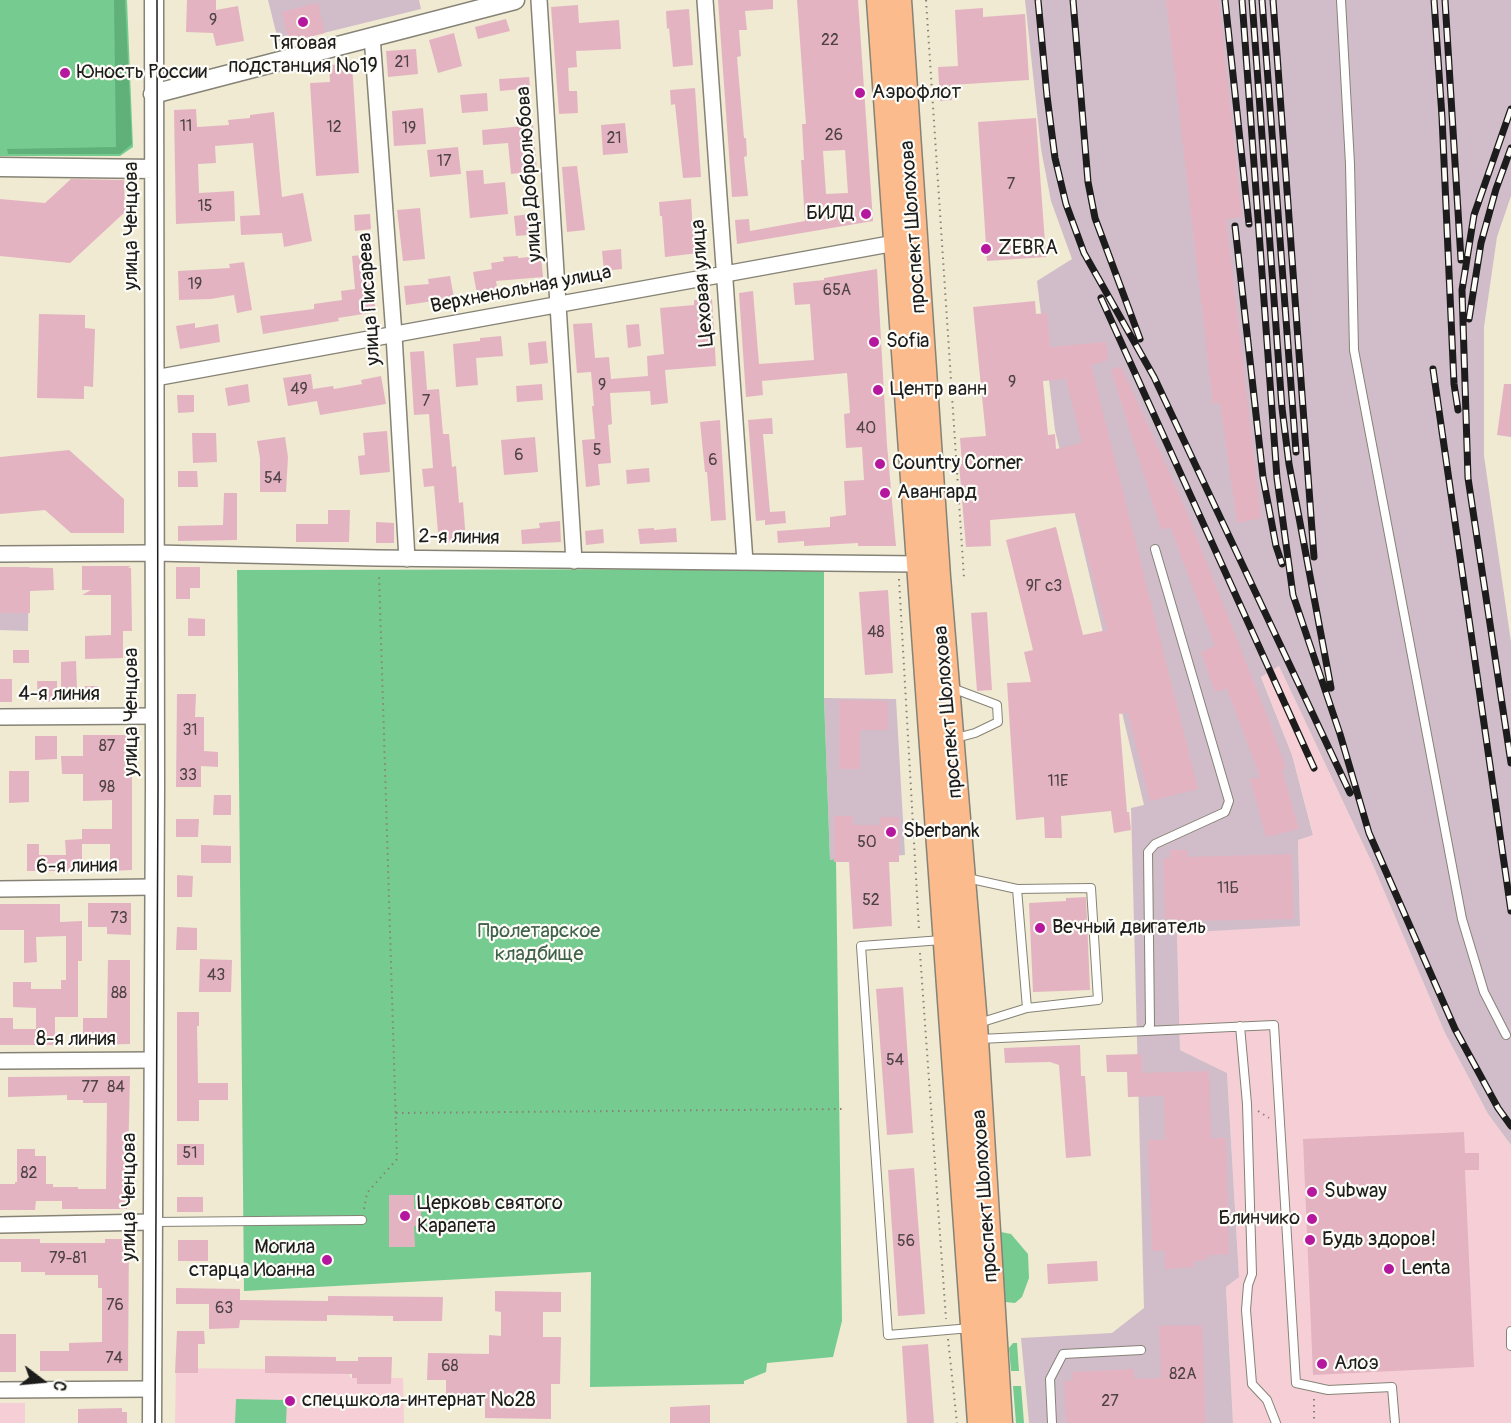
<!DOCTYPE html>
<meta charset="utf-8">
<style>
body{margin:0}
#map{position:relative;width:1511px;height:1423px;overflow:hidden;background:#efead1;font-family:Pangolin,sans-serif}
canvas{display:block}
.north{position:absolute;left:12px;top:1351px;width:60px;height:60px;-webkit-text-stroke:4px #fdfcf7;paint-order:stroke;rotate:106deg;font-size:16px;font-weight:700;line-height:24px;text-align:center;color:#1c1c1c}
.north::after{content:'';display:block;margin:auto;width:21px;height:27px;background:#1c1c1c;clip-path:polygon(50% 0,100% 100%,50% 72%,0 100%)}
</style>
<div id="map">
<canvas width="1511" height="1423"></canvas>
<div class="north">С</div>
</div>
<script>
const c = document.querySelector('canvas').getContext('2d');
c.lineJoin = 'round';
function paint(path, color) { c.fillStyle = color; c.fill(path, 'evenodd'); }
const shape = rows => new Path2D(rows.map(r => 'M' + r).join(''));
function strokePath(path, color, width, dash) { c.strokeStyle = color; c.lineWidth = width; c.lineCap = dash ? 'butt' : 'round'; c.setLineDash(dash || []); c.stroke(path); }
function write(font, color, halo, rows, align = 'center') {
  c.font = font + ' Pangolin,sans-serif'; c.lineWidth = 4.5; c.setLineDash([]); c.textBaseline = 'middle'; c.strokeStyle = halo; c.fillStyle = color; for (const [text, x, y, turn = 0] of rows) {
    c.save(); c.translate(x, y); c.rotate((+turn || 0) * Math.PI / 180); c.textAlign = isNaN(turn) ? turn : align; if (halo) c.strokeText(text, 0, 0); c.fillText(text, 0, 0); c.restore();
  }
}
const built = shape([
 [1279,666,1372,863,1445,1033,1488,1114,1511,1145,1511,1423,1233,1423,1226,1287,1239,1276,1227,1073,1180,1050,1177,933,1300,925,1298,840,1313,834,1292,755,1261,676],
 [176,1368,348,1370,351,1378,403,1378,404,1423,175,1423],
 [0,1403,25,1403,25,1423,0,1423]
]);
const industrial = shape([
 [268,0,419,0,421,9,279,44],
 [1025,0,1511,0,1511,196,1497,237,1484,327,1484,456,1511,642,1511,1145,1488,1114,1445,1033,1372,863,1279,666,1261,677,1292,755,1313,835,1298,840,1300,926,1177,933,1180,1050,1227,1073,1239,1277,1226,1287,1233,1423,1029,1423,1021,1338,1112,1333,1144,1308,1131,808,1144,805,1055,430,1037,281,1072,259,1051,201,1041,149],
 [0,567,29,567,28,631,0,630],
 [824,698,896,699,905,855,830,860]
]);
const green = shape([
 [0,0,127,0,133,147,120,156,0,156],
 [824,569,824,698,830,860,836,859,842,1321,833,1357,767,1363,766,1372,744,1381,744,1384,590,1387,591,1272,244,1291,237,570],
 [1001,1232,1011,1234,1028,1254,1029,1278,1022,1297,1015,1303,1005,1302,999,1297,995,1239],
 [1013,1343,1017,1343,1019,1371,1011,1371,1009,1348],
 [1013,1386,1021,1386,1024,1423,1016,1423],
 [236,1399,287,1400,286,1423,235,1423]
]);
const forest = shape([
 [114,0,125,0,132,144,120,154,8,154,7,149,116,147]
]);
const building = shape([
 [187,0,216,0,216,10,238,6,244,41,216,46,213,33,186,32],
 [718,0,773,0,773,9,745,11,747,30,739,30,741,56,737,57,744,138,746,138,747,156,744,157,748,196,732,197],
 [797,0,858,0,873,221,737,244,735,220,749,219,750,231,805,221,801,160,804,160,802,124,806,124],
 [845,150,848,193,826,194,823,151],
 [1166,0,1219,0,1242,217,1226,219,1261,518,1237,523,1220,403,1213,404],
 [318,3,325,33,289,42,282,12],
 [578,5,579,23,619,20,621,49,576,51,577,67,568,68,569,91,577,91,578,113,559,114,551,7],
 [983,8,983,17,1025,14,1029,80,951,85,952,100,940,101,938,67,958,66,955,10],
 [689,9,693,65,673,67,669,28,667,29,666,11],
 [506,19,510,31,478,39,475,27],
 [454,33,462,66,438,73,429,40],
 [416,49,418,74,388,77,386,51],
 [352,64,359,173,316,176,310,83,330,82,329,65],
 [529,77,530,88,500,91,499,79],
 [695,88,701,177,683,178,675,104,671,105,670,90],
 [487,93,488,111,462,113,460,95],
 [423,108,426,144,394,146,392,111],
 [196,109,197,127,229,125,228,120,250,118,250,115,274,112,282,197,303,193,312,241,284,247,282,233,241,235,240,216,260,215,253,143,215,146,216,163,198,164,199,193,234,191,235,221,176,224,174,110],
 [1036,118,1046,257,987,261,978,122],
 [625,123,628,153,603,155,601,125],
 [533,125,537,171,511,174,508,143,483,145,482,130],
 [458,147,461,174,430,177,427,150],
 [577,166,585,230,567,232,562,167],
 [483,170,484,184,505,182,508,214,470,218,466,171],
 [71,179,124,180,125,212,70,263,0,256,0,199,45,203],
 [691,199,693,235,705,233,707,252,665,257,662,216,660,216,659,202],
 [420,208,425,259,403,261,397,210],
 [539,213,540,234,516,236,514,216],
 [370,214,371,229,355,231,354,215],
 [621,249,622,269,604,271,602,251],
 [372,254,373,268,369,269,376,312,338,318,339,321,263,334,260,316,314,309,314,304,342,300,341,291,355,289,352,256],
 [518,256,518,258,541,256,543,277,496,281,498,291,477,294,473,272,492,269,491,263,504,261,503,257],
 [244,262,252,310,237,313,234,295,211,299,179,300,178,271,230,268,229,264],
 [877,269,887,445,896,546,858,546,858,543,804,546,804,541,778,543,777,531,830,527,830,517,846,515,844,481,864,480,862,447,846,448,844,414,850,413,847,373,762,381,763,395,746,397,739,293,753,291,759,364,814,360,810,304,795,305,793,283,824,280,824,278],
 [450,276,454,298,406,305,404,286,429,284,428,279],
 [712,299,716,366,665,370,668,403,651,405,650,391,610,393,612,424,608,425,611,463,598,464,600,485,586,487,582,440,595,439,592,406,594,406,591,372,577,373,573,324,592,323,595,358,609,357,611,379,648,376,647,356,664,354,660,308,694,305,694,300],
 [1035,301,1036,314,1047,313,1050,347,1106,342,1108,360,1091,365,1198,789,1150,801,1128,713,1119,714,1127,812,1129,812,1131,830,1114,833,1111,811,1061,816,1062,838,1045,838,1044,817,1016,820,1007,683,1031,682,1024,652,1033,650,1006,540,1056,527,1083,635,1107,630,1076,513,990,520,991,546,966,547,959,464,962,464,960,438,986,436,973,307],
 [1066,379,1082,443,1056,449,1055,434,1048,435,1043,381],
 [39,314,85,315,85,328,95,329,93,387,84,386,84,399,37,398],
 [195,323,195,328,218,324,220,342,180,349,176,326],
 [639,324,641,346,628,348,626,325],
 [501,336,503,356,476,358,478,385,456,387,453,344,480,341,480,338],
 [546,341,548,363,530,365,528,343],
 [424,351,427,390,439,389,443,434,449,434,452,467,456,466,459,503,463,502,466,541,439,544,434,486,424,487,422,469,433,468,429,414,414,415,410,352],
 [1121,366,1184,505,1273,731,1286,768,1282,770,1299,829,1266,837,1250,779,1260,777,1227,689,1215,692,1201,652,1215,646,1170,527,1161,530,1111,370],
 [311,374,313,389,333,386,334,389,362,384,361,380,381,376,386,404,320,415,317,401,288,406,283,378],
 [248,384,250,402,228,406,225,388],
 [542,384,543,400,517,402,516,386],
 [1504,384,1511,384,1511,437,1497,435],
 [177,395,194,395,194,412,178,413],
 [772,418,773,434,763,434,770,512,785,511,786,523,765,525,765,520,756,521,748,420],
 [720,420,726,520,711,521,707,472,705,472,700,422],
 [387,431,390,472,360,475,358,456,365,455,363,433],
 [192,433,216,433,217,462,193,463],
 [285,437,288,457,286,492,260,492,260,458,257,441],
 [535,437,538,472,504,475,501,440],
 [69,450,124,499,124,533,71,533,45,510,0,514,0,457],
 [649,468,650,482,627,484,626,470],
 [178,471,197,471,198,487,178,487],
 [224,493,237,493,237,540,178,541,178,526,223,525],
 [328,510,350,510,349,542,296,542,296,524,328,524],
 [560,521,561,542,522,544,521,530,540,528,539,523],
 [376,522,394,523,394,543,376,543],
 [654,528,654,530,676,528,677,542,640,544,638,529],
 [603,529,604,543,586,545,585,531],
 [82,566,131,566,128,568,131,568,132,631,123,631,123,658,85,659,85,636,111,635,111,595,82,595,91,590,82,590],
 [0,567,53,568,54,590,30,591,30,613,0,613],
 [176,567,200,567,200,588,190,588,190,599,176,599],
 [888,590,893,673,865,675,859,592],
 [987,612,992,690,977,691,971,613],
 [188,618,205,619,205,636,188,636],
 [13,650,29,650,29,663,13,663],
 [76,661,77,690,61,690,61,662],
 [0,679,12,679,12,702,0,702],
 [37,681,57,681,57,701,38,702],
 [85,686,98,686,98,702,85,702],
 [177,694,196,694,195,717,204,717,204,751,218,752,218,767,201,766,201,787,176,787],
 [839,700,888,701,888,730,860,730,860,769,839,769],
 [83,735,132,735,132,870,110,871,110,844,82,844,82,871,27,871,27,844,39,844,39,855,66,855,65,840,82,839,82,829,112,829,112,800,83,801,83,774,62,774,61,756,83,756],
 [35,736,57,736,57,759,35,760],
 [9,771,29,771,29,802,9,803],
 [214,795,231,795,231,815,213,815],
 [834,816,853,816,853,825,880,825,880,817,899,817,899,862,889,862,892,926,853,929,849,862,834,862],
 [176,819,199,819,198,837,176,837],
 [201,845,231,846,231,863,201,863],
 [1170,850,1187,850,1188,857,1292,854,1294,919,1188,921,1188,931,1177,931,1176,919,1165,919,1163,859,1170,858],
 [177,875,193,876,192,897,177,897],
 [1086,897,1090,990,1033,992,1029,903,1066,901,1066,898],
 [88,903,131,903,131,935,107,934,107,927,88,927],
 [0,904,60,904,60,922,82,921,82,961,78,961,78,1017,55,1017,55,1045,0,1045,0,1018,13,1018,13,1029,36,1029,36,1008,13,1007,13,982,31,982,31,989,61,989,61,980,66,980,66,936,36,937,37,962,24,963,24,930,0,930],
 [177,927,197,928,197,950,176,950],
 [200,959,232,960,231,992,199,992],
 [108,960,130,960,130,1044,83,1045,83,1018,107,1018],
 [903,987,913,1133,887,1135,876,989],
 [177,1012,199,1012,199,1026,197,1026,198,1083,228,1083,228,1100,199,1100,199,1121,177,1121],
 [1080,1045,1081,1076,1085,1076,1091,1156,1066,1158,1059,1065,1050,1062,1005,1063,1004,1048],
 [1142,1054,1142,1073,1209,1071,1211,1138,1226,1138,1229,1254,1207,1255,1207,1260,1194,1261,1194,1267,1165,1269,1165,1251,1152,1251,1148,1140,1165,1140,1164,1096,1128,1097,1127,1072,1107,1072,1106,1055],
 [130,1076,127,1209,62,1209,62,1201,36,1201,35,1210,0,1210,0,1184,15,1184,15,1182,17,1182,17,1149,35,1149,35,1156,46,1156,46,1184,53,1184,53,1187,78,1187,78,1189,106,1189,107,1103,83,1103,83,1100,67,1100,67,1095,8,1097,8,1077],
 [1464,1132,1465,1153,1479,1153,1479,1170,1465,1170,1474,1367,1313,1375,1303,1139],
 [177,1144,204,1144,204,1165,177,1165],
 [914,1168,925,1314,898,1316,888,1170],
 [389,1195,414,1195,414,1209,421,1209,421,1226,414,1226,415,1247,389,1247],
 [177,1197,203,1197,203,1212,177,1212],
 [0,1239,40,1239,40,1243,105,1243,105,1239,129,1239,128,1371,40,1371,40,1351,69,1351,69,1343,102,1342,102,1288,98,1288,98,1275,45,1275,45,1272,21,1272,21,1262,0,1262],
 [178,1240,208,1240,208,1261,178,1261],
 [1097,1261,1098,1281,1048,1284,1047,1264],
 [176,1288,240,1289,240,1300,328,1301,328,1296,443,1297,442,1321,393,1321,393,1316,327,1315,327,1321,240,1320,239,1328,209,1329,209,1304,176,1304],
 [495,1291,561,1292,561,1312,543,1312,543,1337,561,1337,560,1384,551,1384,551,1419,485,1418,485,1395,446,1395,446,1380,427,1380,428,1353,489,1354,489,1335,501,1336,501,1312,495,1311],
 [1202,1325,1206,1423,1066,1423,1064,1381,1073,1380,1072,1372,1134,1369,1134,1379,1161,1378,1159,1326],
 [177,1331,204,1331,205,1344,198,1344,198,1373,175,1373],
 [0,1334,16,1334,16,1372,0,1372],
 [928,1344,934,1423,907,1423,902,1346],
 [265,1356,336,1357,336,1361,358,1361,358,1357,392,1357,391,1384,357,1384,357,1378,352,1378,352,1374,265,1373],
 [710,1405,710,1423,670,1423,670,1407],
 [122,1408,122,1412,127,1412,127,1423,78,1423,78,1409]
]);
const path = shape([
 [926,0,964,578],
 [899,579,919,930],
 [920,953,946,1319],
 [1258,1111,1269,1118],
 [396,1113,846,1109],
 [364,1209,367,1193,397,1159,379,573],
 [948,1339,957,1423],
 [1314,1399,1314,1423]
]);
const service = shape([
 [1341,0,1350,164,1354,350,1462,919,1484,992,1506,1035],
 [952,688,997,705,998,722,975,733,956,738],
 [967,878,1017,889,1027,1008,979,1023],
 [1017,889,1091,888,1098,1000,1027,1008],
 [942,940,861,946,888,1335,971,1328],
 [1240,1026,1247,1104,1252,1274,1248,1285,1246,1310,1252,1384,1267,1400,1276,1423],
 [1146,1031,1274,1025,1296,1383,1328,1390,1392,1387,1395,1423],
 [980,1039,1146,1031,1150,1025,1148,852,1155,844,1225,812,1229,801,1155,549],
 [154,1222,362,1220],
 [1511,1331,1511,1346],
 [1052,1423,1050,1379,1063,1354,1141,1350]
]);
const minor = shape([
 [539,0,574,561],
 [705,0,745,562],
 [372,36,394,335,407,559],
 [155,378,895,243],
 [0,554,155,553,378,558,917,564],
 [0,717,155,716],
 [0,889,154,887],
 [0,1061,153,1060],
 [0,1225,152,1222],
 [0,1390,151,1389]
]);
const tertiary = shape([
 [153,94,515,0],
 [0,167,154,169],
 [152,1423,155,785,154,0]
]);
const primary = shape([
 [879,0,980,1423],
 [899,0,938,577,975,1024,1000,1423]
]);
const tram = shape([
 [155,1423,158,785,157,0]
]);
const rail = shape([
 [1038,0,1047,96,1055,158,1066,204,1084,253,1154,377,1350,793],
 [1073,0,1088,182,1095,218,1140,339],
 [1225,0,1249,224],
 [1242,0,1277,478,1293,595,1340,734,1369,833,1455,1029,1498,1108,1511,1126],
 [1252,0,1282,408,1289,464,1331,688],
 [1262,0,1296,452],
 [1273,0,1314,557],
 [1434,0,1442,117,1454,384,1458,410],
 [1445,0,1461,260],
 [1511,109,1474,215,1462,290,1468,478,1511,763],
 [1235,226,1263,477,1276,546,1282,564],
 [1101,298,1314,768],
 [1469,319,1481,243,1496,189,1511,148],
 [1433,369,1511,911]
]);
const markers = [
 [303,22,6,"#b5179e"],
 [65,73,6,"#b5179e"],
 [860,93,6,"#b5179e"],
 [866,214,6,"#b5179e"],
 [986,249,6,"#b5179e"],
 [874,342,6,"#b5179e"],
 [878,390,6,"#b5179e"],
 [880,464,6,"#b5179e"],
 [885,493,6,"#b5179e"],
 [891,832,6,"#b5179e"],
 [1040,928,6,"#b5179e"],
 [1312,1192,6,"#b5179e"],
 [405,1216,6,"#b5179e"],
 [1312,1219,6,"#b5179e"],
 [1310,1240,6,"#b5179e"],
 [327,1260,6,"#b5179e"],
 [1389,1269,6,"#b5179e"],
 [1322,1364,6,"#b5179e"],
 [290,1401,6,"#b5179e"]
];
const numberNames = [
 ["9",213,21],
 ["22",830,41],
 ["21",402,63],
 ["11",186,127],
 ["12",334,128],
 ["19",409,129],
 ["26",834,136],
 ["21",614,139],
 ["17",444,162],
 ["7",1011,185],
 ["15",205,207],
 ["19",195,285],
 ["65А",837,291],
 ["9",1012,383],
 ["9",602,386],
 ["49",299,390],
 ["7",426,402],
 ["40",866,429],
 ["5",597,451],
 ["6",519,456],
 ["6",713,461],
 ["54",273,479],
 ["9Г с3",1044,587],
 ["48",876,633],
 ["31",190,731],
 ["87",107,747],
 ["33",188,776],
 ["11Е",1058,782],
 ["98",107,788],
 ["50",867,843],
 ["11Б",1228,889],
 ["52",871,901],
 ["73",119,919],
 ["43",216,976],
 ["88",119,994],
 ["54",895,1061],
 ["77",90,1088],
 ["84",116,1088],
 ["51",190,1154],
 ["82",29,1174],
 ["56",906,1242],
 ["79-81",68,1259],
 ["76",115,1306],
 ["63",224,1309],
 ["74",114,1359],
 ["68",450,1367],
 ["82А",1183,1375],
 ["27",1110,1402]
];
const poiNames = [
 ["Тяговая",303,44,"center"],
 ["подстанция №19",303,67,"center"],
 ["Юность России",77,73],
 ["Аэрофлот",872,93],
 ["БИЛД",854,214,"right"],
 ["ZEBRA",998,249],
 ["Sofia",886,342],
 ["Центр ванн",890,390],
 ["Country Corner",892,464],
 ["Авангард",897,493],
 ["Sberbank",903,832],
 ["Вечный двигатель",1052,928],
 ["Subway",1324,1192],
 ["Церковь святого",417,1204],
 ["Карапета",417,1227],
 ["Блинчико",1300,1219,"right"],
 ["Будь здоров!",1322,1240],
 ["Могила",315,1248,"right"],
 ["старца Иоанна",315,1271,"right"],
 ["Lenta",1401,1269],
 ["Алоэ",1334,1364],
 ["спецшкола-интернат №28",302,1401]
];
const streetNames = [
 ["улица Добролюбова",530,174,-94],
 ["улица Ченцова",132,226,-90],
 ["проспект Шолохова",914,227,-94],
 ["Цеховая улица",703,283,-94],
 ["Верхненольная улица",521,290,-11],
 ["улица Писарева",370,299,-94],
 ["2-я линия",459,538,1],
 ["4-я линия",59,695],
 ["улица Ченцова",132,712,-90],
 ["проспект Шолохова",949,712,-95],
 ["6-я линия",77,867,-1],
 ["8-я линия",76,1040],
 ["проспект Шолохова",986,1196,-94],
 ["улица Ченцова",130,1197,-90]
];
const parkNames = [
 ["Пролетарское",539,932],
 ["кладбище",539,955]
];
paint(built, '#f6cfd6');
paint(industrial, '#d1bdc9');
paint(green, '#76cc90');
paint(forest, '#60b07a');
paint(building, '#e4b3c2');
strokePath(service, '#868376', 10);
strokePath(minor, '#868376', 18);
strokePath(tertiary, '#868376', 21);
strokePath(primary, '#868376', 27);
strokePath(path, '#868376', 2, [1.5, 4.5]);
strokePath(service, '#fff', 8);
strokePath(minor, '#fff', 15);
strokePath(tertiary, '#fff', 18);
strokePath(primary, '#fbbb8d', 24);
strokePath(tram, '#1c1c1c', 1.5);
strokePath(rail, '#1c1c1c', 7);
strokePath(rail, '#fdfcf7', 4.5, [14]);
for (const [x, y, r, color] of markers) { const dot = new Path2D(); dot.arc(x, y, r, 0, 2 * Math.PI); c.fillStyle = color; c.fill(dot); strokePath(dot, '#fdfcf7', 2); }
write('16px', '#4e4246', null, numberNames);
write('20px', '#1c1c1c', '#fdfcf7', poiNames, 'left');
write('20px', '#1c1c1c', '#fdfcf7', streetNames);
write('20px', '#40624a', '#fdfcf7', parkNames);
</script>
